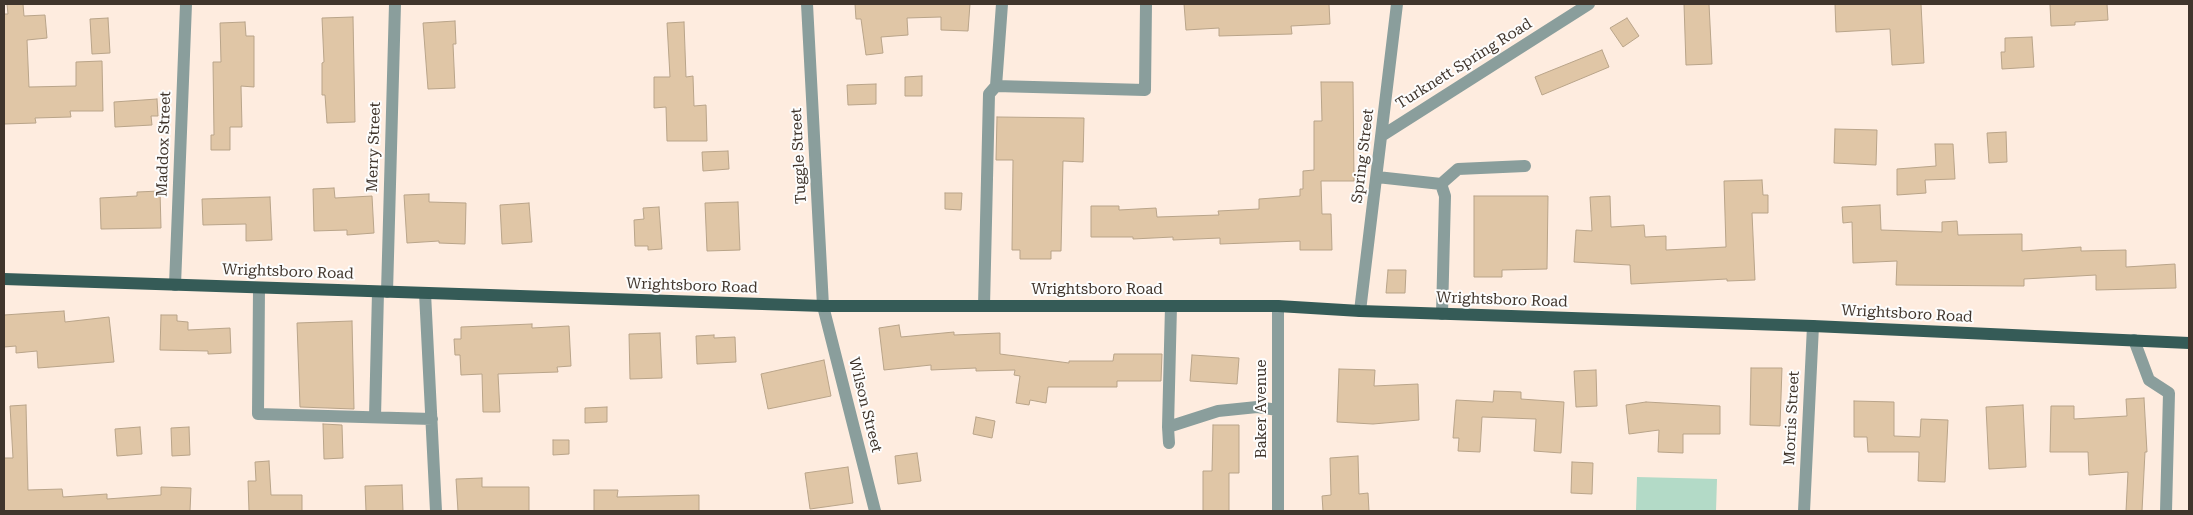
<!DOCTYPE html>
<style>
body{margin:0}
#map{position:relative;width:2193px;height:515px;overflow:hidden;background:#feecdf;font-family:"Roboto Serif",serif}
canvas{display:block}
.frame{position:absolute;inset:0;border:5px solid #40352c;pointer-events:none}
</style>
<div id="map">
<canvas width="2193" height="515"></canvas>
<div class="frame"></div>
</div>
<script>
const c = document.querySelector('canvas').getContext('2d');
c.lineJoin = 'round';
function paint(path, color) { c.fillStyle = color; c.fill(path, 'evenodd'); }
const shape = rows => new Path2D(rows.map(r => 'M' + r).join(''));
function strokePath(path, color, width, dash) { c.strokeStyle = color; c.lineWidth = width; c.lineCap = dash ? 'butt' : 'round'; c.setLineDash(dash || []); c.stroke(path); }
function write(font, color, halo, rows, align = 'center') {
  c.font = font + ' "Roboto Serif",serif'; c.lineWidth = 4; c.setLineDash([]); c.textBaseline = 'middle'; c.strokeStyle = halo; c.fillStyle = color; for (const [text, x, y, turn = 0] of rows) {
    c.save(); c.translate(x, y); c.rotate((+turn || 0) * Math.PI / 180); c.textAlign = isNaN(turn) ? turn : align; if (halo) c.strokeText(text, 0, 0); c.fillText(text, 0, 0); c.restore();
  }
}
const green = shape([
 [1637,477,1717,479,1716,511,1636,511]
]);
const building = shape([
 [7,4,23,4,24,16,45,15,47,38,27,40,29,87,76,86,76,62,102,61,103,111,70,111,71,117,35,118,36,123,4,124,4,14,8,14,7,4],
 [855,4,970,4,968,31,941,30,941,17,907,18,908,35,881,37,883,53,866,55,861,19,856,19,855,4],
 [1184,4,1329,4,1330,24,1291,26,1292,34,1219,36,1219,28,1186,30,1184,4],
 [1684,4,1709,4,1712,64,1686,65,1684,4],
 [1835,4,1921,4,1924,63,1892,65,1890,29,1836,32,1835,4],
 [2050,4,2107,4,2108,20,2075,22,2075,25,2051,26,2050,4],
 [353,17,355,122,327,123,325,95,322,95,322,63,324,62,322,18,353,17],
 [108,18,110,53,92,54,90,19,108,18],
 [1627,18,1639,36,1623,47,1610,28,1627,18],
 [455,21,456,44,453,44,455,88,428,89,423,23,455,21],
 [245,22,246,36,254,36,254,87,241,86,242,127,230,127,230,150,211,150,211,135,214,135,213,62,221,62,220,23,245,22],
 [684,22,686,77,693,76,694,106,706,105,707,141,667,141,666,107,654,108,654,77,670,77,667,23,684,22],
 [2032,37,2034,67,2002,69,2001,52,2005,52,2005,38,2032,37],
 [1602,50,1609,67,1542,95,1535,77,1602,50],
 [922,76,922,96,905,96,905,77,922,76],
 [1321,82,1353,82,1354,181,1321,181,1322,214,1331,214,1332,250,1300,250,1300,241,1220,244,1220,238,1173,240,1173,237,1133,239,1133,237,1091,237,1091,206,1119,206,1119,210,1156,208,1157,217,1219,215,1218,211,1259,209,1259,199,1300,196,1300,189,1303,189,1303,171,1314,170,1314,121,1322,121,1321,82],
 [876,84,876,104,848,105,847,85,876,84],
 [157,99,158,116,151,116,152,125,115,127,114,102,157,99],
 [997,117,1084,118,1083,162,1063,161,1061,251,1051,251,1051,259,1020,259,1020,250,1012,250,1013,160,996,160,997,117],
 [1835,129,1877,130,1876,165,1834,163,1835,129],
 [2006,132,2007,162,1989,163,1987,133,2006,132],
 [1935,144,1953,144,1955,179,1925,180,1926,193,1897,195,1897,169,1936,166,1935,144],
 [728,151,729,169,703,171,702,152,728,151],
 [1762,180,1763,195,1768,195,1768,213,1752,213,1755,280,1727,281,1727,279,1631,284,1630,265,1574,262,1576,230,1592,231,1590,197,1610,196,1611,227,1644,225,1645,237,1666,236,1666,250,1726,247,1724,181,1762,180],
 [334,188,335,198,372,196,374,233,347,235,347,230,314,231,313,189,334,188],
 [160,191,161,228,101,229,100,198,137,196,137,192,160,191],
 [945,193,962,193,961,210,945,209,945,193],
 [429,194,429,202,466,203,465,244,439,243,439,241,407,243,404,195,429,194],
 [1474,196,1548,196,1547,269,1502,270,1502,277,1474,277,1474,196],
 [270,197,272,240,246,241,246,224,203,225,202,199,270,197],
 [738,202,740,250,707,251,705,203,738,202],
 [529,203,532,242,502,244,500,205,529,203],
 [1880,205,1881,230,1942,232,1942,222,1957,221,1958,235,2022,234,2022,251,2081,247,2081,251,2126,250,2126,267,2175,264,2176,288,2096,290,2096,275,2024,279,2024,286,1896,285,1897,261,1853,263,1852,222,1843,223,1842,207,1880,205],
 [659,207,662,249,648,250,648,246,635,246,634,220,644,219,643,208,659,207],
 [1388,270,1406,270,1405,293,1386,293,1388,270],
 [64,311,65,322,109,317,114,362,38,368,37,351,16,353,16,346,4,347,4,315,64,311],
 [161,315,177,315,177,321,188,322,188,330,230,328,231,353,208,354,208,351,160,350,161,315],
 [352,321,354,409,300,407,297,323,352,321],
 [532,324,532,328,569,326,571,366,557,367,558,372,498,374,500,412,483,412,482,374,461,375,460,355,455,355,454,339,461,339,461,327,532,324],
 [899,325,901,337,954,332,954,335,1000,333,1000,354,1069,363,1069,361,1113,361,1114,354,1162,354,1161,381,1117,381,1117,387,1048,387,1046,403,1030,400,1029,405,1016,403,1020,376,1014,375,1015,370,976,371,976,368,931,370,931,365,884,370,879,328,899,325],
 [660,333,662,378,630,379,629,334,660,333],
 [714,335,714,338,735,337,736,362,697,364,696,336,714,335],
 [1192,355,1239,358,1237,384,1190,381,1192,355],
 [824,360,831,396,768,409,761,374,824,360],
 [1751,368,1782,368,1780,426,1750,425,1751,368],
 [1339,369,1375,370,1374,386,1418,384,1419,420,1373,424,1337,422,1339,369],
 [1596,370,1597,406,1576,407,1574,371,1596,370],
 [1494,391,1521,392,1521,399,1564,402,1561,453,1534,451,1536,419,1482,417,1480,452,1458,451,1459,438,1453,438,1456,400,1493,402,1494,391],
 [2144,398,2147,452,2145,452,2142,511,2126,511,2128,472,2089,475,2088,452,2050,452,2051,406,2074,406,2074,419,2127,416,2126,399,2144,398],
 [1854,401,1894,402,1894,436,1920,437,1921,419,1948,420,1945,482,1918,481,1919,452,1868,452,1867,437,1854,437,1854,401],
 [1646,402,1720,406,1720,434,1683,434,1683,453,1658,452,1659,430,1629,434,1626,405,1646,402],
 [26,405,28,490,62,489,63,497,107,494,107,499,161,495,161,487,191,488,190,511,4,511,4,458,13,458,10,406,26,405],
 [2023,405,2026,467,1989,469,1986,407,2023,405],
 [607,407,607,422,585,423,585,408,607,407],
 [976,417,995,421,992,438,973,434,976,417],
 [323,424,342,425,343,458,324,459,323,424],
 [1213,425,1239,425,1239,473,1229,473,1229,511,1203,511,1203,471,1212,471,1213,425],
 [140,427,142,454,117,456,115,429,140,427],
 [189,427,190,455,172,456,171,428,189,427],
 [553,440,569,440,569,454,553,455,553,440],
 [917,453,921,481,898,484,895,456,917,453],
 [1358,456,1359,494,1368,493,1369,511,1323,511,1322,496,1331,495,1330,458,1358,456],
 [269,461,271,495,302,495,302,511,249,511,248,481,256,481,255,462,269,461],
 [1572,462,1593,463,1592,494,1571,493,1572,462],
 [848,467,853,503,810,509,805,473,848,467],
 [482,478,482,487,529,487,529,511,458,511,456,479,482,478],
 [402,485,403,511,366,511,365,486,402,485],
 [594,490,618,490,617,497,699,495,699,511,594,511,594,490]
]);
const minor = shape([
 [807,4,823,306,875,511],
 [996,86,1145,90,1146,4],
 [1383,135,1589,4],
 [1377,177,1441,184,1458,169,1525,166],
 [1441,184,1445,196,1442,314],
 [175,285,186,4],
 [259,288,258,414,432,419],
 [387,292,395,4],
 [425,293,436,511],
 [984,306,989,94,996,86,1002,4],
 [1278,306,1278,511],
 [1360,311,1397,4],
 [2134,340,2149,380,2169,393,2166,511],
 [375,417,378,292],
 [1168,427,1171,306],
 [1169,443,1168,427,1218,411,1257,407,1278,410],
 [1804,511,1813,326]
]);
const major = shape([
 [4,279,823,306,1278,306,1360,311,1813,326,2189,343]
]);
const streetNames = [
 ["Turknett Spring Road",1464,64,-32],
 ["Maddox Street",164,144,-88],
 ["Merry Street",374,147,-88],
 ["Tuggle Street",799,156,-93],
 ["Spring Street",1363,156,-83],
 ["Wrightsboro Road",288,272,2],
 ["Wrightsboro Road",692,286,2],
 ["Wrightsboro Road",1097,290],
 ["Wrightsboro Road",1502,300,2],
 ["Wrightsboro Road",1907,314,3],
 ["Wilson Street",865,405,76],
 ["Baker Avenue",1262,409,-90],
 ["Morris Street",1792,418,-87]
];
paint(green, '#b3dac7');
paint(building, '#e0c6a6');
strokePath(building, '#b9a489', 1);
strokePath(minor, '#8a9e9c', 12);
strokePath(major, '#355b57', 12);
write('15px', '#40352c', '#fdfdfd', streetNames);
</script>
